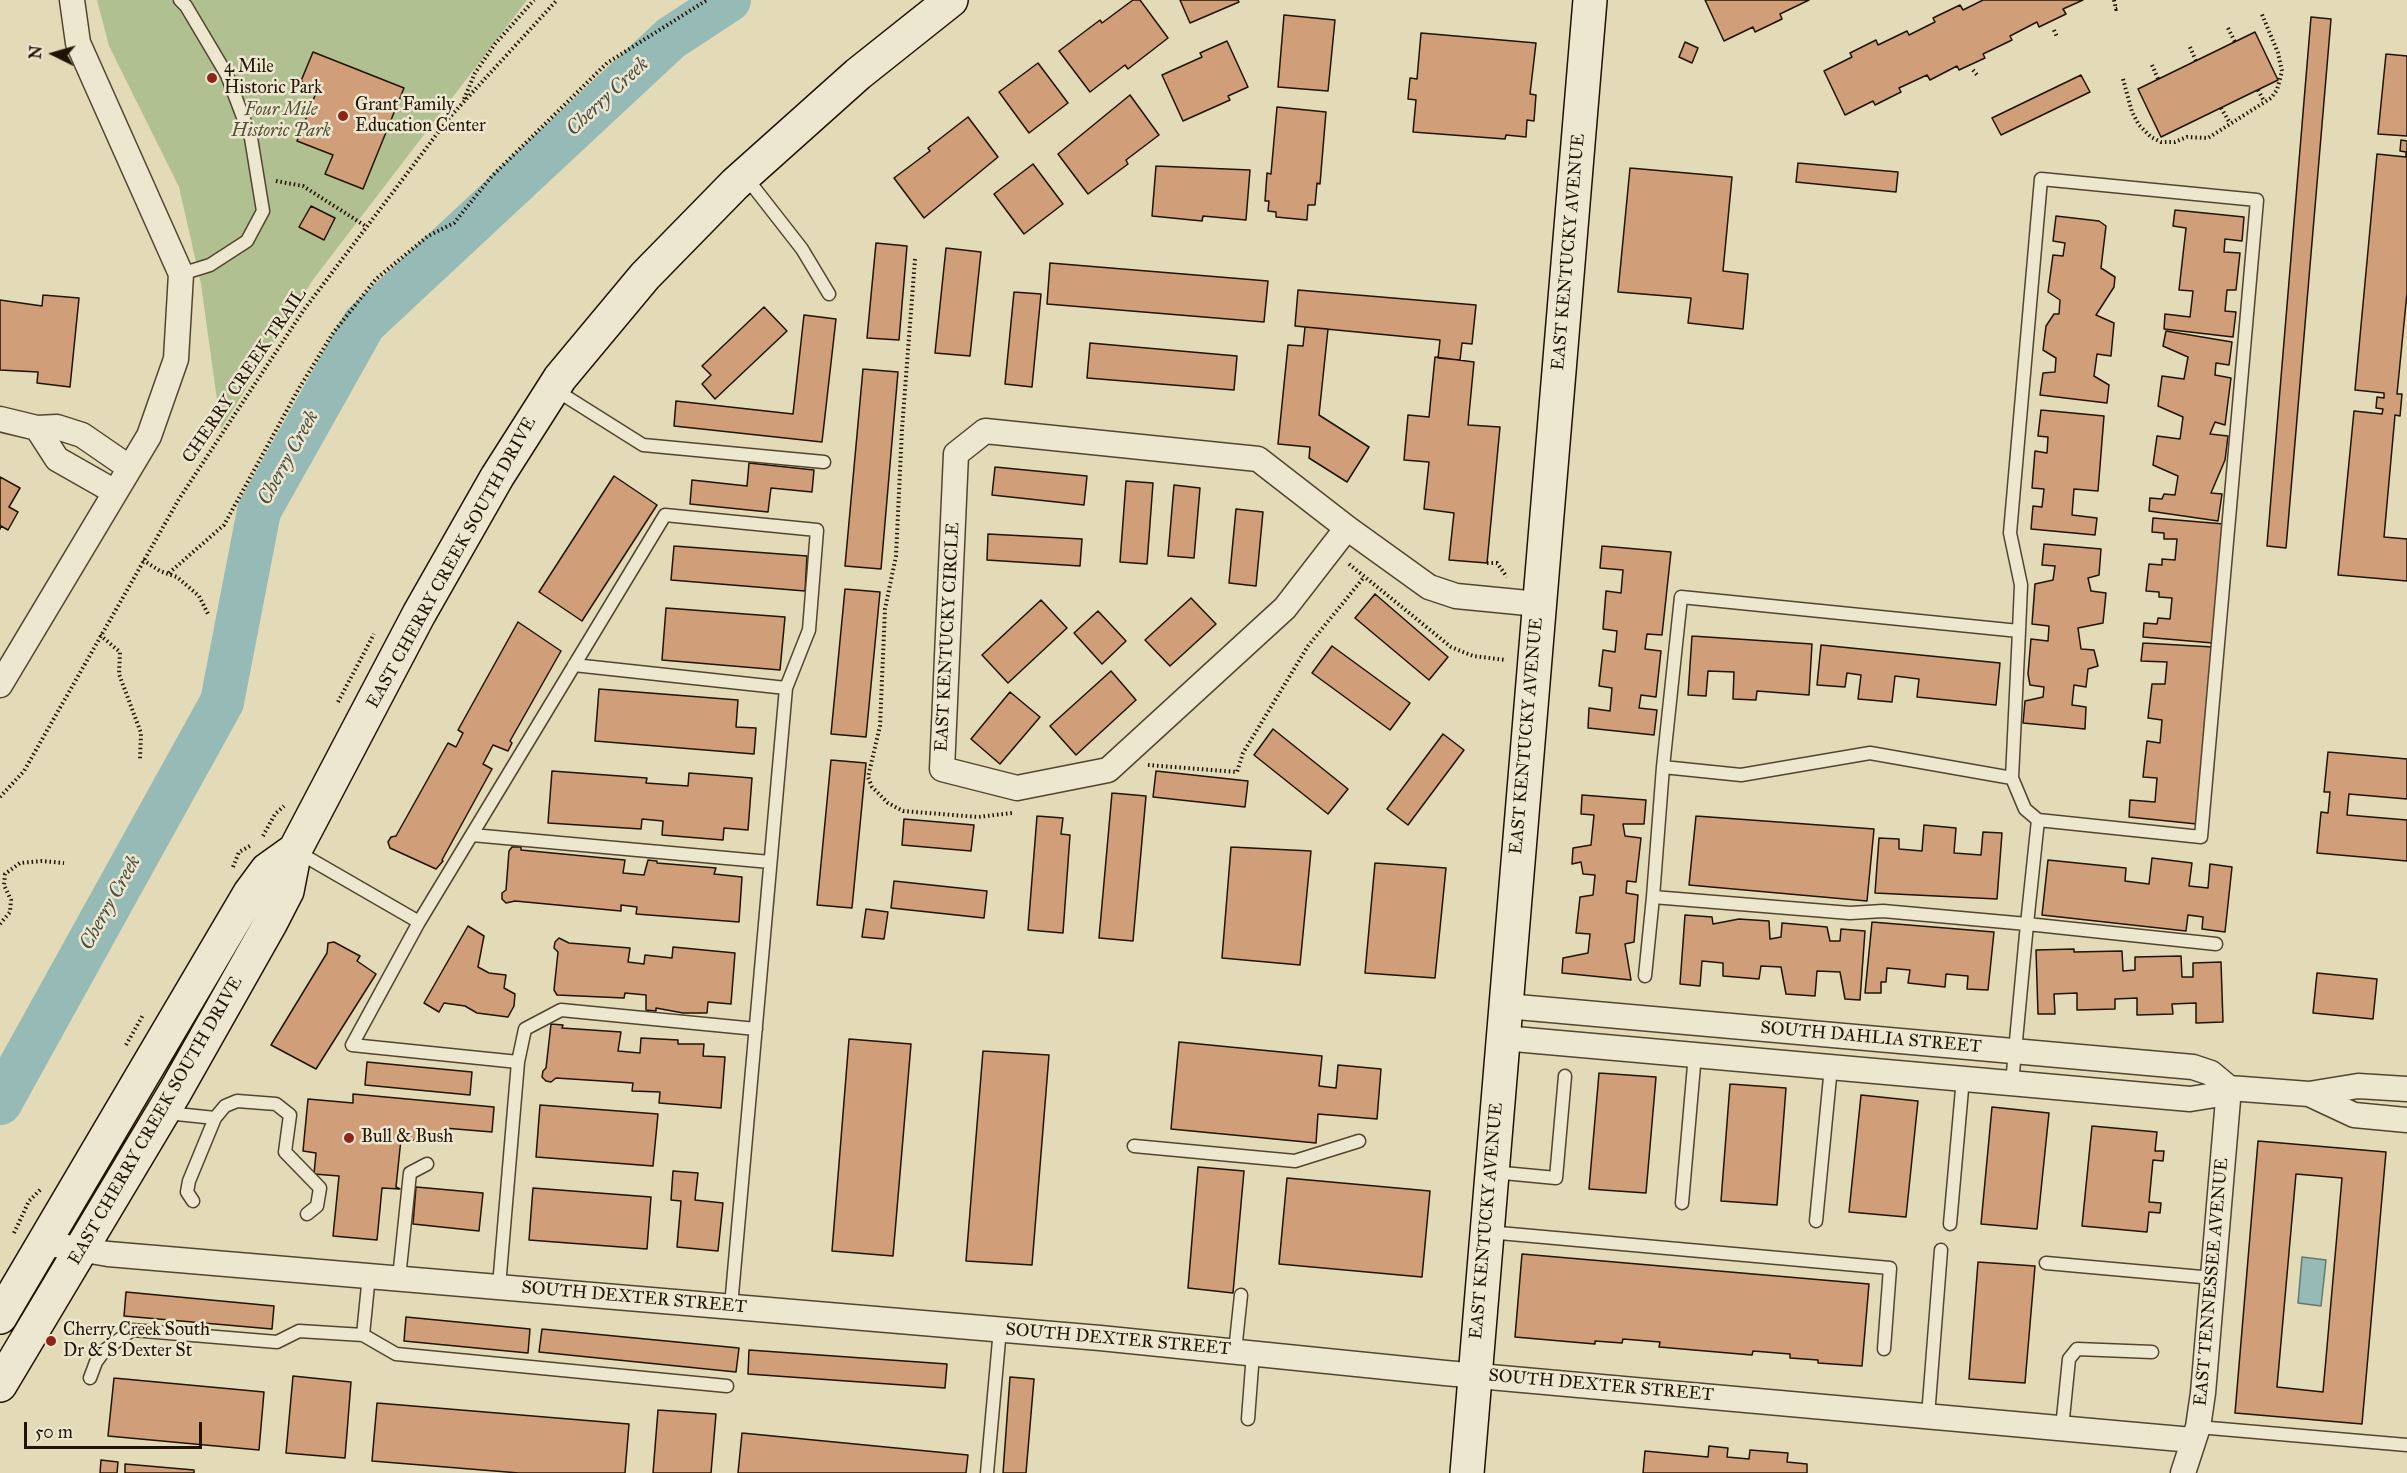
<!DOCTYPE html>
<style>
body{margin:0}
#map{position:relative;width:2407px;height:1473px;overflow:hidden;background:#e3dab7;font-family:"IM FELL Great Primer",serif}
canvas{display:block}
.north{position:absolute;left:24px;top:24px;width:60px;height:60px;-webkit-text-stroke:4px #ede7d0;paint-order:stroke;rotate:275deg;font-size:16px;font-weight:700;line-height:24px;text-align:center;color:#211302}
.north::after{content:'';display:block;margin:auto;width:21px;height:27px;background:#211302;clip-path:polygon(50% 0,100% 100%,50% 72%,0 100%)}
.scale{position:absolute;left:24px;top:1422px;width:178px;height:27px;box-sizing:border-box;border:3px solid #211302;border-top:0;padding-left:8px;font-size:18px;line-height:21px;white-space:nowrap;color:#211302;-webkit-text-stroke:4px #ede7d0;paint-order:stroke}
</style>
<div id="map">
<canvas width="2407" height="1473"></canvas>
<div class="north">N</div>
<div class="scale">50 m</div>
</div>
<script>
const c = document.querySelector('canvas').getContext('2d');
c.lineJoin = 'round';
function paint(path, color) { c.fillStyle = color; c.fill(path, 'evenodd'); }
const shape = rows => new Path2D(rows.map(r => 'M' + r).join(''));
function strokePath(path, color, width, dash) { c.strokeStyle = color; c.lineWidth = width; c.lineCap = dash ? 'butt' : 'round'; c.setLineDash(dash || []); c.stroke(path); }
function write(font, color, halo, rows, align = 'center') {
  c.font = font + ' "IM FELL Great Primer",serif'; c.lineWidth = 5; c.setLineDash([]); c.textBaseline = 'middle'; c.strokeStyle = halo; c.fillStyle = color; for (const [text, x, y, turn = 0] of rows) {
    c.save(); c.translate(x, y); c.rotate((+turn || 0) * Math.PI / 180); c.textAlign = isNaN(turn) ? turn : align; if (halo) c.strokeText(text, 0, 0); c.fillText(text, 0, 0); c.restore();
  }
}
const green = shape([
 [97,0,527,0,312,281,221,429,201,284,179,187,109,46]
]);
const water = shape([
 [2302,1257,2326,1260,2321,1306,2298,1303,2302,1257]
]);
const river = shape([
 [0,1103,222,702,259,511,364,324,671,38,729,0]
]);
const building = shape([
 [1133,0,1140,0,1168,38,1128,69,1125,65,1090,92,1059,51,1100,20,1102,23,1133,0],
 [1180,0,1238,0,1239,2,1190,23,1180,0],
 [1705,0,1809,0,1780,14,1782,19,1755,32,1753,27,1724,41,1705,0],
 [1983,0,2083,0,2063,9,2066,14,2039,27,2037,22,2010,36,2012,40,1983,54,1985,58,1959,70,1957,66,1930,80,1927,75,1899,88,1901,92,1875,105,1873,101,1845,115,1824,71,1852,57,1850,53,1876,40,1878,45,1907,31,1909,35,1935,22,1933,18,1960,5,1963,10,1983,0],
 [1284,15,1335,20,1328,91,1278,87,1284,15],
 [2311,17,2331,19,2286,548,2267,546,2311,17],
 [2255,32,2278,80,2161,137,2138,89,2255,32],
 [1421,33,1536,43,1530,94,1536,95,1534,121,1527,120,1526,137,1506,135,1505,139,1413,132,1416,100,1408,99,1410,78,1417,79,1421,33],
 [1227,41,1248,87,1228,96,1230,100,1183,121,1162,75,1202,57,1200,53,1227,41],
 [1685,42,1698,48,1692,63,1679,57,1685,42],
 [313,52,404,88,363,189,325,174,333,155,297,141,318,88,301,81,313,52],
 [2386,54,2407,56,2407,136,2378,134,2386,54],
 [1038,63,1068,103,1029,133,999,92,1038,63],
 [2081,75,2090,92,2001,135,1992,118,2081,75],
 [1130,95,1159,135,1126,160,1128,164,1088,194,1058,154,1130,95],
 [1277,107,1326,112,1320,184,1317,183,1315,205,1308,205,1307,220,1276,217,1276,212,1268,211,1269,201,1265,201,1267,173,1271,174,1277,107],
 [968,117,998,157,924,218,894,178,930,151,928,148,968,117],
 [2401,140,2407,141,2407,293,2397,394,2402,394,2400,416,2395,415,2384,537,2407,539,2407,581,2338,575,2354,411,2382,414,2383,409,2376,408,2377,397,2384,398,2384,393,2355,390,2377,154,2406,157,2406,152,2400,151,2401,140],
 [1798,163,1898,172,1896,192,1796,182,1798,163],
 [1033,164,1063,204,1024,234,994,194,1033,164],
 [1156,166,1250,170,1246,220,1203,216,1202,221,1152,216,1156,166],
 [1630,168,1732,177,1723,271,1748,274,1743,329,1688,323,1691,298,1618,292,1630,168],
 [311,206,335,218,324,240,299,227,311,206],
 [2175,210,2244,217,2242,241,2225,239,2224,252,2240,253,2236,290,2227,290,2225,311,2236,312,2233,337,2164,329,2165,314,2190,317,2193,291,2179,290,2186,228,2173,226,2175,210],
 [2056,216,2099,221,2106,226,2101,268,2115,277,2114,287,2096,315,2114,323,2111,356,2097,354,2094,376,2109,385,2107,403,2040,395,2043,373,2055,372,2056,358,2043,350,2046,326,2054,314,2059,314,2060,300,2048,292,2053,255,2063,256,2065,243,2053,241,2056,216],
 [876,243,907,246,899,340,867,338,876,243],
 [946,248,981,252,970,356,935,353,946,248],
 [1050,263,1268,281,1264,322,1047,304,1050,263],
 [1298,290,1476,305,1472,344,1462,343,1460,360,1438,358,1440,340,1295,326,1298,290],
 [1014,292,1041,294,1032,387,1005,384,1014,292],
 [43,295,79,298,70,387,37,383,38,372,0,370,0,300,42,306,43,295],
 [764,307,787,331,715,399,702,384,711,375,702,366,764,307],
 [804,315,836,319,822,442,674,426,676,401,793,414,804,315],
 [1305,327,1328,329,1319,415,1369,447,1347,482,1309,458,1310,447,1278,444,1288,345,1303,346,1305,327],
 [2166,331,2232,342,2229,365,2216,363,2215,375,2231,378,2225,425,2215,422,2210,434,2228,436,2225,460,2211,493,2222,494,2218,521,2149,511,2150,498,2162,499,2164,494,2175,495,2178,476,2153,465,2157,436,2180,439,2183,417,2158,406,2162,376,2184,379,2188,357,2163,346,2166,331],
 [1090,343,1237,356,1234,390,1087,378,1090,343],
 [1435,357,1474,362,1468,425,1500,427,1487,563,1449,560,1454,513,1424,509,1429,462,1404,460,1408,415,1429,417,1435,357],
 [863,369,898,372,881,569,845,566,863,369],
 [2041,410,2104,416,2098,491,2074,489,2072,515,2097,518,2095,535,2031,529,2033,506,2042,507,2044,489,2032,488,2035,451,2047,453,2048,437,2038,436,2041,410],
 [749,463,814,470,812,492,771,488,768,512,690,504,692,480,747,486,749,463],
 [995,467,1087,476,1084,505,992,495,995,467],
 [614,476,657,505,582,621,539,592,614,476],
 [0,477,20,488,9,507,18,512,8,530,1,526,0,529,0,477],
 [1126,481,1153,483,1147,564,1120,562,1126,481],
 [1174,485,1200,488,1194,558,1168,556,1174,485],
 [1236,509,1263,512,1256,586,1229,583,1236,509],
 [2153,518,2224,524,2213,643,2143,637,2144,623,2157,624,2158,618,2170,619,2172,598,2159,597,2159,592,2146,591,2149,564,2162,565,2162,559,2175,560,2177,539,2164,539,2164,533,2152,532,2153,518],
 [988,534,1082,539,1080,566,987,560,988,534],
 [2044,544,2101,549,2099,575,2088,578,2091,591,2106,593,2103,623,2078,628,2081,649,2094,650,2098,666,2088,669,2086,687,2074,685,2072,705,2086,707,2085,729,2023,723,2025,701,2043,697,2044,687,2030,685,2028,674,2031,639,2048,641,2049,626,2032,624,2035,584,2053,580,2055,566,2042,565,2044,544],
 [674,546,807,556,805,591,671,580,674,546],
 [1602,546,1671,552,1662,635,1647,634,1645,649,1661,651,1656,697,1641,695,1639,708,1657,710,1654,735,1588,728,1589,708,1610,711,1612,688,1599,686,1603,650,1615,652,1617,631,1603,629,1606,591,1621,593,1623,570,1600,568,1602,546],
 [845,589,880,592,866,737,831,734,845,589],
 [1375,594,1448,657,1429,680,1355,618,1375,594],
 [1191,598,1216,624,1170,666,1145,640,1191,598],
 [1041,600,1067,628,1008,683,982,655,1041,600],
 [666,608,785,617,780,670,662,660,666,608],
 [1098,611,1126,641,1102,664,1074,633,1098,611],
 [518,622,561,651,510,741,512,743,508,751,493,745,483,764,492,769,442,860,443,861,436,869,390,848,388,842,391,837,396,836,448,743,456,747,463,733,458,730,518,622],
 [1692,636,1812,644,1809,695,1757,691,1756,700,1733,699,1734,672,1708,671,1706,696,1688,695,1692,636],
 [2143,643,2213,647,2197,824,2129,817,2130,800,2155,802,2157,778,2143,777,2147,741,2160,743,2162,720,2148,718,2152,684,2165,684,2167,662,2141,661,2143,643],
 [1821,645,2000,663,1996,705,1917,697,1919,679,1895,676,1892,702,1858,699,1861,675,1847,673,1845,687,1817,685,1821,645],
 [1332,646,1410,703,1390,730,1312,673,1332,646],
 [1111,671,1136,700,1076,755,1050,726,1111,671],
 [599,689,738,700,736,727,756,728,754,754,595,741,599,689],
 [1010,692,1040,717,1000,764,971,739,1010,692],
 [1273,729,1348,789,1328,814,1254,755,1273,729],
 [1443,734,1464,750,1408,825,1387,809,1443,734],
 [2328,752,2407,759,2407,799,2349,794,2347,815,2407,820,2407,861,2317,853,2321,812,2328,813,2330,792,2324,792,2328,752],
 [831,760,866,763,852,908,817,905,831,760],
 [552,771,647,778,646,783,688,786,689,773,752,778,748,830,724,828,723,840,662,835,663,821,642,819,641,829,548,823,552,771],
 [1156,771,1248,781,1245,807,1153,797,1156,771],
 [1112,793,1146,796,1133,941,1099,938,1112,793],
 [1582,795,1646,800,1644,824,1623,824,1625,836,1641,838,1636,882,1627,881,1626,893,1638,895,1634,942,1625,944,1631,980,1562,973,1563,958,1588,953,1590,934,1576,933,1580,897,1593,895,1595,875,1583,874,1581,862,1572,864,1573,848,1591,845,1594,815,1581,814,1582,795],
 [1037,816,1063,818,1061,834,1070,835,1063,933,1028,930,1037,816],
 [1696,816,1874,829,1867,901,1689,885,1696,816],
 [904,819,974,825,971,851,902,845,904,819],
 [1924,825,1956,828,1954,853,1981,855,1983,832,2002,833,1997,899,1875,893,1879,838,1899,839,1899,849,1922,851,1924,825],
 [512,847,521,847,521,850,625,860,623,873,644,875,648,860,657,861,657,863,716,868,714,874,742,877,739,922,636,914,637,907,621,905,621,911,515,901,506,903,502,899,502,893,506,890,509,851,512,847],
 [1231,847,1311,851,1300,965,1222,958,1231,847],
 [2152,858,2192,863,2189,886,2208,888,2210,864,2232,867,2225,932,2202,929,2203,917,2188,915,2186,931,2042,915,2048,860,2126,868,2125,881,2149,884,2152,858],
 [1375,863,1446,868,1435,978,1365,973,1375,863],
 [894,881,987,891,984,918,891,908,894,881],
 [866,909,888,912,884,939,862,937,866,909],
 [1685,915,1712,917,1713,924,1739,919,1769,921,1770,939,1781,937,1782,923,1827,927,1830,941,1840,941,1841,929,1865,931,1860,1000,1845,999,1840,972,1817,971,1815,996,1786,994,1781,967,1761,966,1759,979,1723,976,1723,963,1702,961,1700,986,1680,984,1685,915],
 [1872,922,1994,932,1988,990,1967,989,1968,976,1946,974,1945,987,1908,983,1910,970,1887,968,1886,982,1881,982,1881,993,1865,993,1872,922],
 [468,926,484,936,478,967,489,973,506,975,504,988,515,994,514,1006,508,1017,477,1013,465,1006,444,1003,439,1012,424,1003,468,926],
 [559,938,569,943,630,948,628,962,644,964,645,955,672,958,673,947,735,953,731,1004,708,1002,707,1013,683,1013,656,1008,656,1011,646,1010,646,995,625,993,624,998,557,995,554,990,558,952,554,948,555,942,559,938],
 [334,942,360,956,357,961,376,974,316,1069,271,1045,327,953,328,943,334,942],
 [2074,949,2074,952,2122,951,2123,971,2135,970,2135,957,2181,956,2182,977,2193,977,2193,963,2221,962,2223,1022,2196,1023,2196,1003,2172,1004,2173,1014,2137,1015,2137,998,2115,999,2115,1009,2077,1010,2077,993,2054,994,2055,1014,2038,1014,2036,950,2074,949],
 [2317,973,2377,979,2373,1019,2313,1013,2317,973],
 [551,1024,563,1025,562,1028,621,1032,618,1051,640,1053,641,1038,678,1040,678,1044,704,1044,703,1056,725,1057,721,1108,659,1103,660,1092,632,1091,633,1083,556,1078,551,1082,546,1081,542,1077,543,1071,546,1068,551,1024],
 [849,1039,911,1044,893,1256,832,1251,849,1039],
 [1179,1042,1322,1056,1319,1086,1336,1088,1338,1065,1381,1069,1377,1119,1318,1114,1316,1143,1171,1129,1179,1042],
 [983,1051,1049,1055,1032,1265,966,1261,983,1051],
 [367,1062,472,1072,470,1095,365,1085,367,1062],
 [1599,1073,1656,1077,1646,1193,1589,1189,1599,1073],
 [1730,1084,1786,1088,1777,1205,1721,1201,1730,1084],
 [353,1094,494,1107,492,1132,444,1128,442,1143,401,1139,396,1187,400,1189,382,1188,377,1240,333,1236,339,1176,314,1174,316,1153,303,1151,308,1099,353,1103,353,1094],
 [1861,1095,1918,1101,1906,1217,1849,1212,1861,1095],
 [540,1105,658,1114,653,1166,536,1157,540,1105],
 [1992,1107,2049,1113,2037,1229,1981,1224,1992,1107],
 [2092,1126,2157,1132,2155,1151,2164,1151,2163,1161,2153,1160,2149,1202,2161,1203,2160,1213,2149,1212,2147,1232,2082,1226,2092,1126],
 [2258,1141,2386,1152,2362,1424,2235,1413,2258,1141],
 [2296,1174,2342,1178,2323,1392,2277,1387,2296,1174],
 [1198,1167,1244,1171,1233,1293,1188,1288,1198,1167],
 [673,1171,698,1173,695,1200,723,1203,718,1251,677,1247,681,1201,671,1200,673,1171],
 [1287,1178,1430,1191,1422,1277,1279,1264,1287,1178],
 [416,1187,483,1193,479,1231,413,1224,416,1187],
 [533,1188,651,1197,647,1249,529,1240,533,1188],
 [1522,1254,1869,1284,1862,1366,1818,1363,1818,1360,1790,1358,1790,1354,1753,1351,1752,1355,1659,1347,1660,1342,1623,1339,1622,1343,1595,1341,1595,1344,1515,1337,1522,1254],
 [1978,1262,2035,1266,2025,1383,1969,1379,1978,1262],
 [126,1292,274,1306,272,1329,124,1316,126,1292],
 [406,1317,530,1329,528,1353,404,1341,406,1317],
 [542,1329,739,1348,736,1372,539,1352,542,1329],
 [749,1350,947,1364,945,1388,748,1374,749,1350],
 [293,1376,351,1382,345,1458,286,1453,293,1376],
 [1010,1377,1034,1379,1026,1473,1003,1473,1010,1377],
 [114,1378,264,1392,259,1450,108,1436,114,1378],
 [377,1403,629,1424,625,1473,519,1473,372,1461,377,1403],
 [658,1410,716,1414,711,1473,653,1473,658,1410],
 [742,1433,968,1455,966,1473,738,1473,742,1433],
 [1709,1446,1728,1448,1727,1457,1749,1459,1750,1450,1788,1453,1787,1462,1807,1464,1807,1473,1643,1473,1645,1451,1708,1457,1709,1446],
 [101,1460,118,1462,117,1473,100,1473,101,1460],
 [125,1464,194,1470,194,1473,125,1473,125,1464]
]);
const path = shape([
 [2114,0,2116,9,2120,8],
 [2228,28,2235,42],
 [2054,30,2057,37],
 [2190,47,2196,61],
 [2152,65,2158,79],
 [1973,70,1978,76],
 [2123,79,2132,112,2139,125,2151,137,2161,142,2175,142,2187,137,2208,138,2271,98,2277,90,2282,71,2278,53,2261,12],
 [2258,90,2264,101],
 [464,99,475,73,495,44,534,0],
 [2221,108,2230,123],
 [276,181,303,186,367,227],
 [915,259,902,429,896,556,885,609,880,726,868,777,872,787,888,803,903,811,978,817,1012,813],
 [143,560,160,571,177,577,199,596,208,614],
 [1487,563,1497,563,1507,577],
 [1349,564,1451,647,1473,656,1506,660],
 [169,573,224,525,298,390,333,333,376,279,428,236,454,223,492,176,607,63,707,0],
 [100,635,120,652,119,674,141,733,140,759],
 [338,702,374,634],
 [1148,765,1237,772,1243,753,1308,646,1364,577],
 [0,797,24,771,179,499,303,311,449,118,557,0],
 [263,836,275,814,284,806],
 [233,867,239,852,250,846],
 [0,924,10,912,11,900,4,885,5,874,20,863,42,861,64,863],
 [126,1045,143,1015],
 [14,1233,29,1201,41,1189]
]);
const lane = shape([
 [180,0,186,6,227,75,251,138,263,211,247,241,210,265,181,274],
 [745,176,802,249,829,294],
 [554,389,643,445,824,462],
 [2019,631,2021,585,2010,533,2041,179,2257,200,2201,837,2038,820],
 [574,665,786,688,731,1306],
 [1663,767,1681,597,2019,631,2012,778],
 [472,835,770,862],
 [296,851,419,922,665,515,817,530,809,630,786,688],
 [419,922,352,1045,518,1062,499,1286],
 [1645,976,1653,897],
 [518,1062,525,1029,561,1010,756,1029],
 [2012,1083,2027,924,1883,911,1850,913,1653,897,1663,767,1741,775,1870,753,2012,778,2025,809,2038,820,2027,924,2216,944],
 [167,1113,215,1118],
 [1134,1146,1295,1161,1359,1141],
 [1493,1172,1556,1178,1565,1076],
 [193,1201,187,1192,189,1181,215,1118,225,1106,237,1101,276,1104,290,1115,285,1152,320,1188,317,1206,307,1214],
 [1682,1203,1695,1054],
 [1816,1221,1831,1067],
 [1950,1224,1963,1078],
 [1488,1232,1890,1268,1884,1349],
 [2046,1263,2213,1278],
 [399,1278,410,1173,427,1164],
 [363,1335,396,1354,727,1386],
 [1235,1351,1241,1295],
 [90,1378,96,1362,105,1350,132,1330,277,1342,299,1331,363,1335,369,1275],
 [1928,1416,1941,1250],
 [1248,1419,1253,1353],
 [2198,1427,2407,1445],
 [2062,1428,2069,1359,2077,1349,2152,1352],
 [987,1473,1000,1329]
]);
const street = shape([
 [0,419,37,428,57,427,82,435,130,468],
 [37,428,57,459,115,492],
 [1347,528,1285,608,1108,770,1017,788,942,769,956,454,985,431,1258,459,1347,528,1429,587,1456,596,1538,604],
 [0,685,149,436,176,359,181,274,78,43,72,0],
 [1506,1006,2193,1067,2211,1073,2229,1088],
 [1503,1038,2190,1099,2215,1095,2229,1088,2309,1094,2358,1086,2407,1089],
 [2309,1094,2354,1115,2407,1120],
 [44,1243,108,1254,1100,1338,1445,1373,2192,1440],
 [2183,1473,2198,1427,2203,1393,2229,1088]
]);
const secondary = shape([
 [0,1317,250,893,267,870,295,850],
 [0,1385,175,1092,270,924,287,891,295,850,419,614,497,477,560,378,645,276,735,184,858,74,951,0],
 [1467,1473,1590,0]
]);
const markers = [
 [212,78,6,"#8f2418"],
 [343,116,6,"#8f2418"],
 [349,1138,6,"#8f2418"],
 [51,1341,6,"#8f2418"]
];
const poiNames = [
 ["4 Mile",224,68],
 ["Historic Park",224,89],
 ["Grant Family",355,106],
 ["Education Center",355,127],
 ["Bull & Bush",361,1138],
 ["Cherry Creek South",63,1331],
 ["Dr & S Dexter St",63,1352]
];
const parkNames = [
 ["Four Mile",281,111],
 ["Historic Park",281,132]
];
const streetNames = [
 ["EAST KENTUCKY AVENUE",1569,252,-85],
 ["CHERRY CREEK TRAIL",245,376,-56],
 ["EAST CHERRY CREEK SOUTH DRIVE",452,563,-61],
 ["EAST KENTUCKY CIRCLE",948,637,-87],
 ["EAST KENTUCKY AVENUE",1527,736,-85],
 ["SOUTH DAHLIA STREET",1871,1038,5],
 ["EAST CHERRY CREEK SOUTH DRIVE",156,1121,-60],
 ["EAST KENTUCKY AVENUE",1487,1221,-85],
 ["EAST TENNESSEE AVENUE",2212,1282,-85],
 ["SOUTH DEXTER STREET",634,1298,5],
 ["SOUTH DEXTER STREET",1118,1340,5],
 ["SOUTH DEXTER STREET",1601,1386,5]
];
const waterNames = [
 ["Cherry Creek",608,97,-43],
 ["Cherry Creek",289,458,-61],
 ["Cherry Creek",111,903,-61]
];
paint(green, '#b0c091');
paint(water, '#96bab5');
strokePath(water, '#67776d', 1.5);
strokePath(river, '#96bab5', 44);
paint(building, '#d09e78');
strokePath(building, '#211302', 1.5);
strokePath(lane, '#52452f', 15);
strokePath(street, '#52452f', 27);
strokePath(secondary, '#211302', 36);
strokePath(path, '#211302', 4, [1.5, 3]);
strokePath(lane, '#ede7d0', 12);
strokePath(street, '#ede7d0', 24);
strokePath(secondary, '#ede7d0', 33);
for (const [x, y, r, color] of markers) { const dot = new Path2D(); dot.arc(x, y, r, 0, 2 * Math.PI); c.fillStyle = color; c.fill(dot); strokePath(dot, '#ede7d0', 2); }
write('18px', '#211302', '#ede7d0', poiNames, 'left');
write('italic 18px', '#535034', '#ede7d0', parkNames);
write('18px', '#211302', '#ede7d0', streetNames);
write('italic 20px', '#4a4d41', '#ede7d0', waterNames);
</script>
